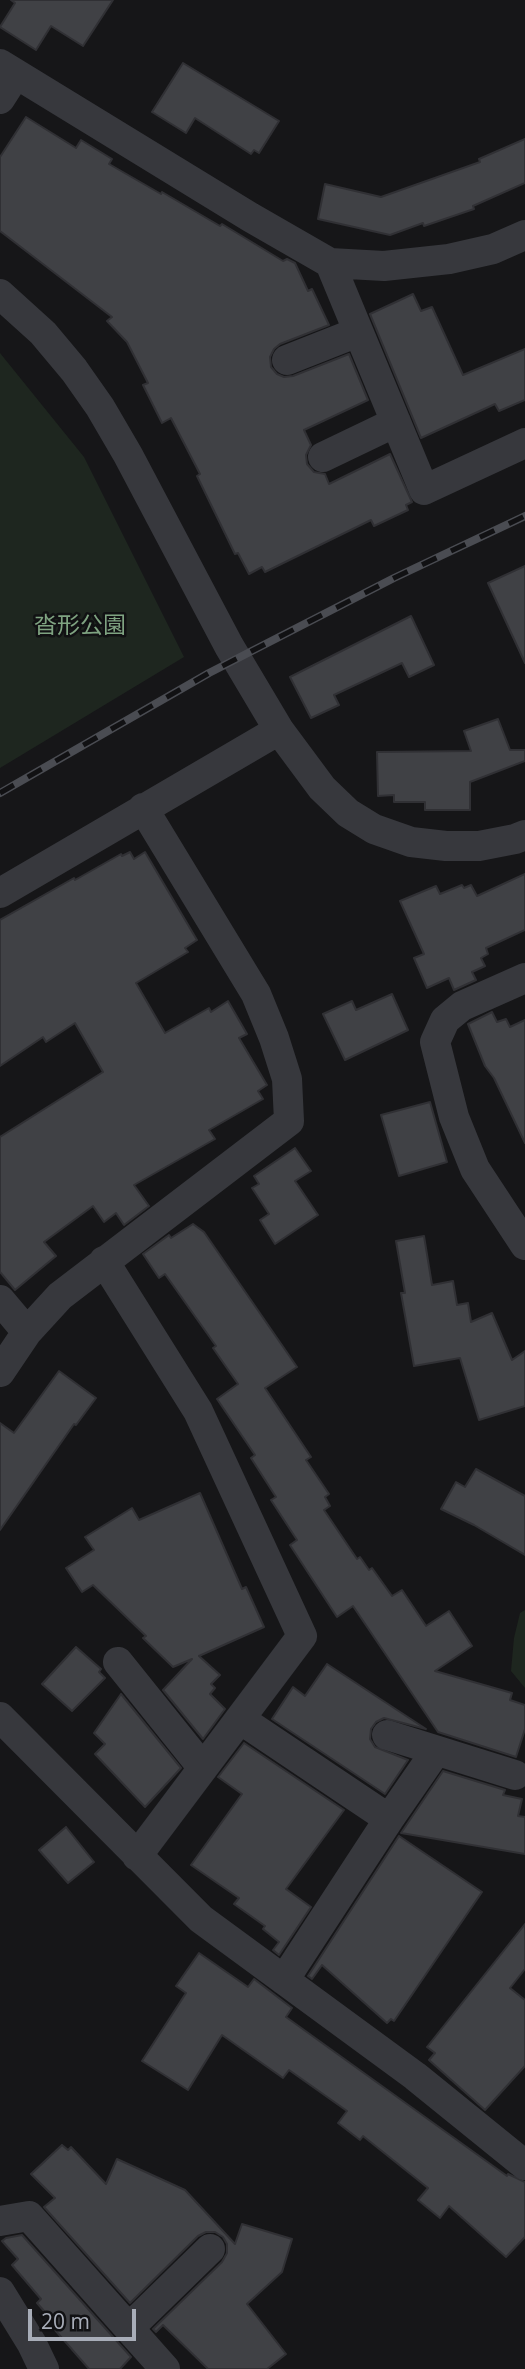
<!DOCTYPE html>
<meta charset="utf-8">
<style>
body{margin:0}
#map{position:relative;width:525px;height:2369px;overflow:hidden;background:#161618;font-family:"Open Sans",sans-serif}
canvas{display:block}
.scale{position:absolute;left:28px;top:2309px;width:108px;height:32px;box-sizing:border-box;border:4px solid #a8adb8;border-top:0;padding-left:9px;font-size:21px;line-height:24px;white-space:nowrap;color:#a8adb8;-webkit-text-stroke:5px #111113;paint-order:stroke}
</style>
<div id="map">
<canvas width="525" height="2369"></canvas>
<div class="scale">20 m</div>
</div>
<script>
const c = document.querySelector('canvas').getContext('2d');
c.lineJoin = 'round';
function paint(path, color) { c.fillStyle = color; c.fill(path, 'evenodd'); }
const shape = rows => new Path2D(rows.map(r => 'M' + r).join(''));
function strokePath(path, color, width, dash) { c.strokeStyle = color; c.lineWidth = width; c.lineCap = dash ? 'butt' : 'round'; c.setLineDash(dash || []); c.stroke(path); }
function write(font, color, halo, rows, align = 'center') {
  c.font = font + ' "Open Sans","Noto Sans JP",sans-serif'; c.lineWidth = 5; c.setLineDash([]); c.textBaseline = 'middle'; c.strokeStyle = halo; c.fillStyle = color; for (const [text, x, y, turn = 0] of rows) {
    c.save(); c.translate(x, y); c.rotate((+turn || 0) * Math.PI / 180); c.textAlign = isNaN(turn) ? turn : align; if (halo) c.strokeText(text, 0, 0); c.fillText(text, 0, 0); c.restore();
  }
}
const green = shape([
 [0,353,84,457,184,657,0,768],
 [525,1610,525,1688,511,1671,514,1638,520,1613]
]);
const building = shape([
 [11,0,113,0,83,46,51,26,36,50,0,27,15,3,11,0],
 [183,63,279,121,259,153,254,150,251,154,195,118,186,133,152,112,183,63],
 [26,117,76,148,81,140,112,159,109,164,161,194,162,192,220,226,222,224,283,261,287,259,295,263,308,291,312,289,329,325,280,344,274,349,270,357,271,367,277,374,284,377,293,376,349,354,368,400,304,430,311,445,306,455,307,464,314,472,325,474,329,484,390,454,412,502,406,505,408,510,374,526,371,520,265,572,262,567,249,574,238,553,235,554,197,476,200,474,171,418,162,423,143,385,148,383,127,342,107,321,112,317,0,231,0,157,26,117],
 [525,139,525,183,473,206,474,209,424,226,423,223,390,235,318,219,325,184,381,197,480,162,479,159,525,139],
 [413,294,421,311,432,307,463,375,525,349,525,400,499,411,495,404,421,438,370,314,413,294],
 [525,566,525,663,488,583,525,566],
 [411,616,434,665,409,677,402,663,334,695,339,705,311,718,290,677,411,616],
 [498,719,510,750,525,750,525,761,470,782,470,810,425,810,425,802,394,802,394,795,378,796,377,752,471,751,464,731,498,719],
 [130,852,134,859,145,852,197,940,185,948,188,952,136,983,165,1033,209,1008,211,1012,228,1001,247,1034,239,1038,267,1085,258,1091,263,1099,209,1130,215,1139,134,1185,149,1206,124,1225,116,1213,104,1222,93,1206,44,1242,56,1256,15,1290,0,1272,0,1137,103,1072,75,1023,46,1042,43,1037,0,1066,0,920,74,878,75,880,121,854,122,856,130,852],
 [525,874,525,930,486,948,488,954,481,958,485,966,472,972,476,980,454,990,449,978,427,988,414,958,424,954,400,901,436,886,440,894,462,885,464,888,471,885,477,896,525,874],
 [392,994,408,1030,345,1060,323,1014,352,1001,356,1010,392,994],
 [492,1012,497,1022,506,1019,510,1027,525,1020,525,1143,494,1078,485,1066,468,1024,492,1012],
 [430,1102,447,1162,399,1176,381,1115,430,1102],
 [295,1148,311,1171,295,1181,318,1215,275,1244,260,1220,269,1214,252,1188,259,1184,254,1176,295,1148],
 [193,1224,204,1232,297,1367,265,1388,311,1457,306,1460,329,1494,325,1497,330,1506,324,1510,357,1559,360,1557,369,1570,372,1568,392,1596,402,1590,426,1626,449,1611,472,1646,435,1671,512,1693,510,1700,525,1705,525,1729,516,1757,438,1732,353,1606,337,1617,290,1545,297,1540,271,1500,276,1497,251,1458,255,1455,217,1399,238,1384,213,1348,216,1346,165,1274,159,1278,143,1254,169,1235,171,1238,193,1224],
 [424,1236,432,1285,453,1281,457,1305,468,1303,471,1322,492,1313,512,1360,525,1351,525,1406,479,1420,460,1358,414,1366,401,1293,405,1293,396,1241,424,1236],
 [59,1371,96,1398,76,1425,74,1424,0,1530,0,1423,14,1433,59,1371],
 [476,1469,525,1496,525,1555,474,1525,441,1509,456,1482,465,1487,476,1469],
 [200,1493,242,1589,246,1587,264,1627,199,1656,220,1675,211,1684,215,1688,210,1694,225,1709,203,1739,163,1690,192,1659,173,1667,143,1638,146,1636,93,1585,82,1592,66,1568,94,1550,85,1537,132,1508,139,1520,200,1493],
 [76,1647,101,1669,99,1672,105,1678,72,1711,42,1684,76,1647],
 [327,1664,426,1729,384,1718,376,1722,371,1729,370,1739,375,1747,408,1760,385,1794,272,1719,293,1687,305,1696,327,1664],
 [121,1694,181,1768,145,1807,95,1754,105,1744,94,1733,121,1694],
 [244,1743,344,1810,286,1889,311,1907,279,1955,273,1950,279,1942,263,1929,265,1926,234,1904,239,1898,191,1865,242,1794,218,1777,244,1743],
 [443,1771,505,1790,503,1795,522,1799,518,1816,525,1817,525,1854,401,1833,443,1771],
 [66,1827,94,1862,68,1883,39,1850,66,1827],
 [399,1836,482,1892,394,2021,391,2019,387,2023,322,1965,312,1979,308,1976,399,1836],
 [525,1924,525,1969,510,1988,525,2000,525,2066,485,2110,429,2060,435,2053,427,2047,525,1924],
 [199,1953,248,1987,254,1979,292,2008,286,2017,507,2176,508,2174,525,2182,525,2237,506,2257,449,2206,440,2218,418,2200,428,2188,363,2136,360,2140,338,2123,347,2111,289,2070,283,2078,222,2035,188,2090,142,2061,186,1993,176,1986,199,1953],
 [62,2145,68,2150,71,2147,106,2184,117,2159,185,2190,235,2244,242,2224,292,2239,282,2272,247,2304,286,2354,267,2369,208,2369,163,2325,156,2332,153,2329,222,2262,227,2253,227,2244,223,2237,215,2232,206,2232,198,2236,130,2303,44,2207,55,2198,31,2174,62,2145],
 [22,2235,131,2357,120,2369,89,2369,55,2330,58,2327,37,2303,41,2299,12,2265,18,2259,2,2241,6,2238,22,2235]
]);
const street = shape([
 [0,64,250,217,330,263,384,266,449,259,493,249,525,235],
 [0,99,16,74],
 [330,263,424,490,525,443],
 [0,294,43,333,74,370,100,407,128,455,229,646,279,730,322,788,348,813,374,829,411,842,446,846,479,846,515,839,525,835],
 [287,360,358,332],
 [323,457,396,422],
 [0,893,279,730],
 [525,978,462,1006,445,1020,435,1042,454,1117,475,1169,525,1245],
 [104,1261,198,1411,302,1636,137,1856],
 [0,1300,27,1332],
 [0,1372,27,1332,60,1296,289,1121,287,1079,274,1038,256,994,143,808],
 [118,1662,203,1768],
 [0,1717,201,1919,415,2076,525,2165],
 [240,1719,389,1819],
 [387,1735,515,1775],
 [284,1980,389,1819,436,1751],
 [0,2221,29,2216,165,2369],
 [0,2292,32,2344,44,2369],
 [129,2328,210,2249]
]);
const rail = shape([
 [0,793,209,673,394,578,525,516]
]);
const parkNames = [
 ["沓形公園",80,626]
];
paint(green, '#1e261f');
paint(building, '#404145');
strokePath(building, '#303034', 2);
strokePath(street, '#37383d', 30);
strokePath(rail, '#4a4c52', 8);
strokePath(rail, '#111113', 5, [16]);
write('23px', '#7fa381', '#111113', parkNames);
</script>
